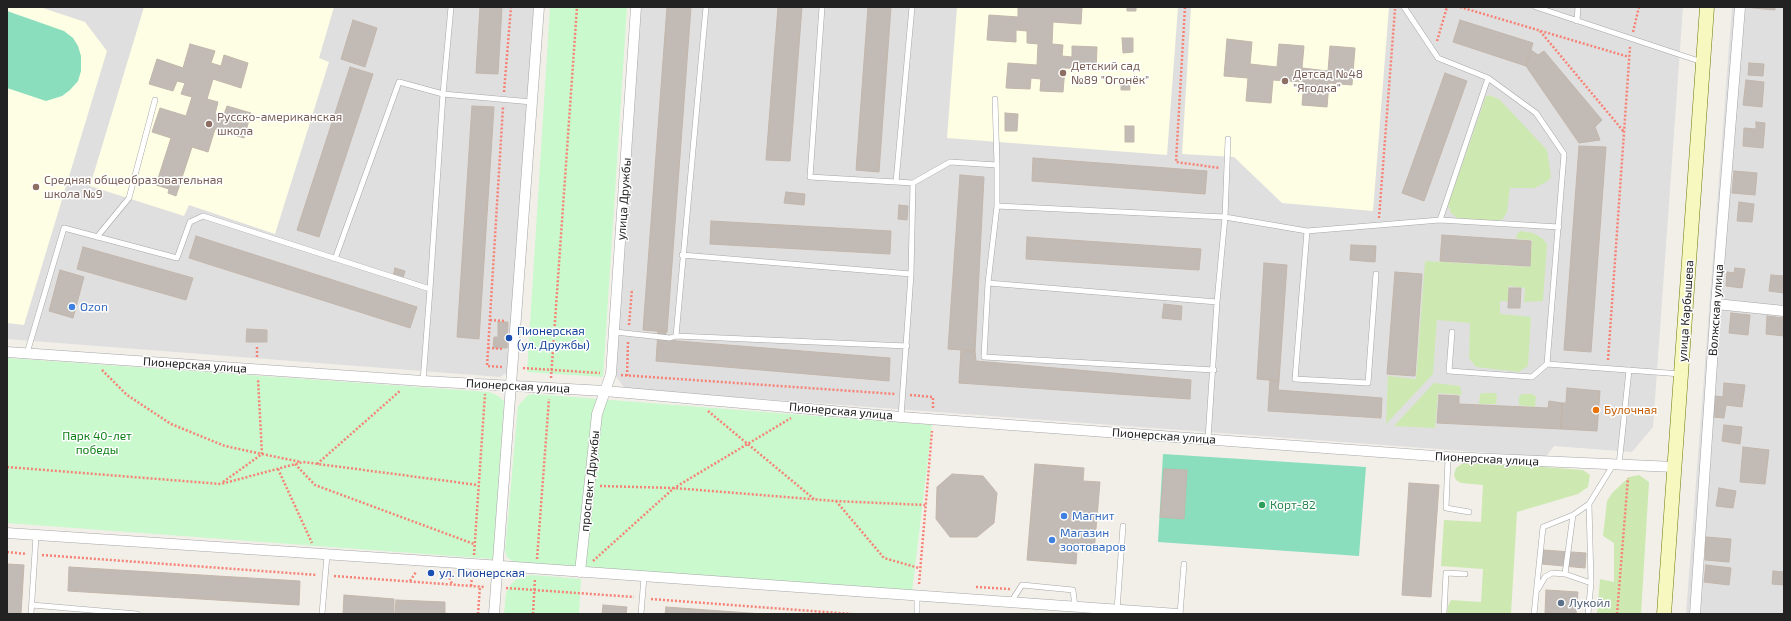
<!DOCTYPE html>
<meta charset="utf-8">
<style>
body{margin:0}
#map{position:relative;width:1791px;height:621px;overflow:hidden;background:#f2efe9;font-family:"Exo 2",sans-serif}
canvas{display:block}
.frame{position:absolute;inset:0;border:8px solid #222;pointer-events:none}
</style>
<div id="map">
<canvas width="1791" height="621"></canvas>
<div class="frame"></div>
</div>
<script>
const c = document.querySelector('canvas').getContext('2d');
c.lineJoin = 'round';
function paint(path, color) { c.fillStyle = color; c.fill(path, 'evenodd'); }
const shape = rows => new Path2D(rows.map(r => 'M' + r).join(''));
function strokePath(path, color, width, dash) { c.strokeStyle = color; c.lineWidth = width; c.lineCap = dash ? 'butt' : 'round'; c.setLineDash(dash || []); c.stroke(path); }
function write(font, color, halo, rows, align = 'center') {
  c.font = font + ' "Exo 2",sans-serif'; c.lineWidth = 3; c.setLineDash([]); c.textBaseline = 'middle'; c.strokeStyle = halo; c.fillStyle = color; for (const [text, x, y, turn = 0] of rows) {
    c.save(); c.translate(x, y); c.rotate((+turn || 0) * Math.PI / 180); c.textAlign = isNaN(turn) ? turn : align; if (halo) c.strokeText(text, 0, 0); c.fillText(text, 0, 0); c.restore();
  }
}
const residential = shape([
 [7,7,534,7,508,372,500,377,7,339],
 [641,7,1683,7,1653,427,1632,452,1554,446,1546,457,625,389,615,375],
 [1732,7,1784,7,1784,614,1686,614]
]);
const education = shape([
 [7,7,40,7,85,22,107,51,24,325,7,323],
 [144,7,334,7,319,58,329,62,275,234,189,205,184,216,90,186],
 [957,7,1178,7,1167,155,947,138],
 [1191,7,1389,7,1373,211,1282,203,1234,157,1182,154]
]);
const grass = shape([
 [1489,95,1499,99,1547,150,1551,177,1546,182,1535,188,1510,188,1507,212,1503,219,1497,221,1457,218,1451,213,1448,205,1486,96],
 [1520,231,1533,233,1542,238,1547,244,1543,301,1524,302,1525,288,1508,286,1508,301,1500,301,1500,314,1531,317,1528,366,1519,372,1476,367,1469,358,1470,323,1437,320,1433,374,1386,424,1388,376,1416,379,1425,261,1530,267,1532,240,1516,239,1517,234],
 [1434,383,1460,386,1462,395,1438,393,1435,428,1394,426],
 [1484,393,1495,393,1497,395,1496,404,1479,404,1480,394],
 [1522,394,1533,394,1536,397,1535,407,1519,405,1519,397],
 [1466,461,1583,470,1590,475,1588,487,1578,494,1517,512,1511,614,1447,614,1448,606,1451,600,1481,602,1483,569,1441,566,1444,520,1481,522,1483,485,1461,483,1456,480,1454,475,1456,468],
 [1639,475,1649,482,1641,614,1597,614,1600,579,1614,582,1614,543,1603,536,1607,501,1612,493,1629,477]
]);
const park = shape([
 [550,7,627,7,603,377,527,372],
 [7,358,489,392,498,396,504,401,493,559,7,523],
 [534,394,932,425,912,592,523,564,512,561,507,557,505,551,518,406,528,395],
 [532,575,581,579,579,614,504,614,506,593,511,584,519,577]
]);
const pitch = shape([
 [7,11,64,31,73,38,78,46,81,56,81,71,78,81,70,90,62,96,46,101,7,88],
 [1163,454,1366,467,1359,556,1158,542]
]);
const building = shape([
 [480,7,502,7,498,74,476,73,480,7],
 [667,7,691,7,667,332,643,330,667,7],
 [778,7,802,7,790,161,766,160,778,7],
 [868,7,891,7,879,172,856,170,868,7],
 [1018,7,1082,7,1081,24,1053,22,1052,44,1063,45,1062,56,1072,57,1072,46,1097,47,1096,70,1065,68,1063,92,1040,91,1041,79,1031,78,1030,89,1006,88,1008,63,1037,65,1038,44,1027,43,1027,31,1016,30,1016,42,987,40,989,15,1018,17,1018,7],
 [1127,7,1136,7,1136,11,1127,11,1127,7],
 [1743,7,1775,7,1775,10,1743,7],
 [353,20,377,28,365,67,341,59,353,20],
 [1460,20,1533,43,1526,66,1453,42,1460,20],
 [1122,38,1133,38,1133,52,1123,53,1122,38],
 [1227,39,1252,42,1250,64,1277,67,1279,44,1304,46,1302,68,1328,71,1330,46,1355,48,1352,85,1329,83,1327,107,1302,105,1304,82,1273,80,1271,103,1246,101,1248,78,1224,76,1227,39],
 [190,44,215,51,211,63,221,66,224,55,248,63,241,88,213,79,207,99,218,102,215,114,223,117,227,106,251,113,244,138,215,129,208,152,192,147,176,196,168,193,169,189,156,185,171,138,152,132,160,108,186,116,192,97,181,94,185,83,177,81,173,91,149,84,157,59,183,68,190,44],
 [1531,50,1538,55,1544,51,1602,120,1595,127,1600,140,1579,143,1526,66,1531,50],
 [1749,63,1764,64,1763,76,1748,75,1749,63],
 [350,67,373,74,319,237,297,230,350,67],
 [1445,73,1467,81,1424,201,1402,193,1445,73],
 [1121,78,1129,78,1130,90,1121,90,1121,78],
 [1746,80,1764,82,1762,107,1743,105,1746,80],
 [472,106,494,107,479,339,457,337,472,106],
 [1005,113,1018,114,1017,131,1005,131,1005,113],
 [1756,122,1765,123,1763,148,1743,146,1744,128,1756,129,1756,122],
 [1125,126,1134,126,1134,142,1125,142,1125,126],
 [1579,146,1606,147,1591,352,1564,350,1579,146],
 [1033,158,1207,171,1205,194,1032,181,1033,158],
 [1734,171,1757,173,1755,195,1732,193,1734,171],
 [960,175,984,177,975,351,948,349,960,175],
 [786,192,805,194,804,205,784,203,786,192],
 [1739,202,1754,204,1752,222,1737,221,1739,202],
 [899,205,908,206,907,220,898,219,899,205],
 [711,221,891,231,890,254,710,244,711,221],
 [1442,235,1531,241,1530,266,1440,261,1442,235],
 [196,236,417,307,410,328,189,258,196,236],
 [1027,237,1201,249,1199,270,1026,259,1027,237],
 [1351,245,1376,246,1375,262,1350,260,1351,245],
 [83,247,193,278,186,300,77,269,83,247],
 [1264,263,1287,265,1279,381,1257,379,1264,263],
 [395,268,405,271,403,278,393,276,395,268],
 [1735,268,1745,269,1742,288,1726,286,1727,272,1734,273,1735,268],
 [60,270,84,277,73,318,49,311,60,270],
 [1395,272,1422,274,1415,376,1387,374,1395,272],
 [1771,275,1784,276,1784,293,1769,291,1771,275],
 [1509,288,1521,288,1520,308,1508,308,1509,288],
 [1164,304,1182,306,1181,320,1162,318,1164,304],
 [1731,313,1750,315,1748,335,1729,333,1731,313],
 [1767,316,1784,318,1784,336,1766,334,1767,316],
 [498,322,508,322,507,348,493,348,494,337,498,337,498,322],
 [247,329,267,330,267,342,246,342,247,329],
 [658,331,666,332,665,340,890,358,889,381,656,361,658,331],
 [961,349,975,351,976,361,1191,380,1190,399,959,383,961,349],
 [1270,380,1279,381,1278,390,1382,398,1381,418,1268,411,1270,380],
 [1724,383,1745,385,1742,407,1726,405,1724,418,1713,417,1715,396,1723,397,1724,383],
 [1567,388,1600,391,1597,431,1561,429,1562,403,1566,403,1567,388],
 [1439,395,1459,396,1459,404,1548,408,1549,401,1562,403,1561,429,1437,423,1439,395],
 [1724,425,1742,427,1740,444,1722,441,1724,425],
 [1743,447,1769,450,1765,484,1740,482,1743,447],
 [1035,464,1084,468,1083,481,1100,482,1094,552,1077,550,1076,564,1027,560,1035,464],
 [1164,469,1187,470,1184,519,1160,517,1164,469],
 [952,474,983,476,997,493,994,523,977,537,950,537,936,519,937,487,952,474],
 [1409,483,1439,485,1431,597,1402,595,1409,483],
 [1719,488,1736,491,1733,508,1716,506,1719,488],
 [1706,537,1731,539,1729,562,1705,560,1706,537],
 [1543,550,1586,553,1585,568,1542,564,1543,550],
 [7,564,24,565,21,614,7,614,7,564],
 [1706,565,1731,568,1729,585,1704,582,1706,565],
 [69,567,300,581,299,605,68,591,69,567],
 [1773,571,1784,572,1784,585,1772,584,1773,571],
 [1546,590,1578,592,1576,614,1545,613,1546,590],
 [344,595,394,599,394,614,343,614,344,595],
 [396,600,445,602,445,614,395,614,396,600],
 [603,605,627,607,626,614,602,614,603,605],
 [666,607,763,614,665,614,666,607]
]);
const path = shape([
 [1185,7,1176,162,1220,168],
 [1460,7,1629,57],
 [1540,31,1624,132],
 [1633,32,1639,7],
 [1437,41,1447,7],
 [504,92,511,7],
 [1379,218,1395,9],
 [490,320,505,321],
 [629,325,632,289],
 [257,347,257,358],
 [488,348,504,349],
 [1608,360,1630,47],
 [502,367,487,366,503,107],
 [523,368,600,373],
 [102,370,127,395,171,424,225,446,262,454,258,379],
 [621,375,895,394],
 [627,376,628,342],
 [551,378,577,7],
 [910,395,933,397,933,410],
 [708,411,814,499],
 [295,464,315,485,474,544],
 [317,464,401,390],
 [7,467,221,484,303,462,478,485],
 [278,469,312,543],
 [223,482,262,454,301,462],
 [600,486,674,488,835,501,925,505],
 [836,501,884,558,919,568],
 [7,552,27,554],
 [42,555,317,575],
 [474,555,485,394],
 [537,559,549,399],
 [593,561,674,488,791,418],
 [448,574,452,584],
 [334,576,485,587],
 [410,581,416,572],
 [919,584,932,431],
 [471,586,472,577],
 [976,587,1010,589],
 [506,588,634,597],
 [651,599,852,614],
 [478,614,480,586],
 [533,614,535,578],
 [1617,614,1628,478]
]);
const lane = shape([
 [822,7,810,177,913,183,950,162,997,165,997,206,988,283,984,357,1214,370],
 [1404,7,1438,58,1488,78],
 [1536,7,1702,62],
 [1577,21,1578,7],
 [995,99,997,165],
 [896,182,912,7],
 [997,206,1225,217,1307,231,1440,220,1559,227],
 [1440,220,1488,78,1536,113,1564,154,1547,364],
 [1307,231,1295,379,1368,383,1376,274],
 [97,237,129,198,155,100],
 [682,255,911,274],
 [335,259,399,82,443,94,532,102],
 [988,283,1217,302],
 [615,332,670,338,676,336,907,346],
 [1452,332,1449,371,1532,377,1547,364,1681,374],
 [676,336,706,7],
 [27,353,64,228,177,258,190,222,203,216,430,289,443,94,451,7],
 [423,381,430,289],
 [901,417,911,274,913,183],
 [1208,439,1217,302,1225,217,1228,139],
 [1448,457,1446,508,1469,512],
 [1619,465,1629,370],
 [1565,574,1573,515],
 [1538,589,1545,577,1552,573,1565,574,1591,583],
 [1011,602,1022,585,1073,590,1075,607],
 [32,605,137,614],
 [1117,610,1123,526],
 [31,614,36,536],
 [322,614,327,555],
 [641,614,644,577],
 [917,614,917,596],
 [1180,614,1184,564],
 [1444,614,1446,573,1465,574],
 [1534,614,1543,527,1573,515,1589,504],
 [1588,614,1591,583,1589,504,1613,465]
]);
const street = shape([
 [1716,304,1784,311],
 [7,352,423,381,605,391,901,417,1448,457,1675,467],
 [7,533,473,564,1178,614],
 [580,572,597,414,611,374,636,7],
 [494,614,539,7],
 [1695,614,1716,304,1740,7]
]);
const secondary = shape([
 [1664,614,1707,7]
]);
const markers = [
 [1063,73,4,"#8d6e63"],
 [1285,81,4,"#8d6e63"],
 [209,124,4,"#8d6e63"],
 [36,187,4,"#8d6e63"],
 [72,307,4,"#3f7fe0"],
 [509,338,4,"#1a4fb4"],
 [1596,410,4,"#e8710a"],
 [1262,505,4,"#2e9e5b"],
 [1064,516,4,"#3f7fe0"],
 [1052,540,4,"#3f7fe0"],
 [431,573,4,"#1a4fb4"],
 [1561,603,4,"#5c6f8a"]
];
const educationNames = [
 ["Детский сад",1071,66],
 ["№89 \"Огонёк\"",1071,80],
 ["Детсад №48",1293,74],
 ["\"Ягодка\"",1293,88],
 ["Русско-американская",217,117],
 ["школа",217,131],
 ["Средняя общеобразовательная",44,180],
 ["школа №9",44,194]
];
const streetNames = [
 ["улица Дружбы",624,199,-86],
 ["Волжская улица",1716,310,-86],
 ["улица Карбышева",1686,311,-86],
 ["Пионерская улица",195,365,4],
 ["Пионерская улица",518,386,3],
 ["Пионерская улица",841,411,5],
 ["Пионерская улица",1164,436,4],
 ["Пионерская улица",1487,459,3],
 ["проспект Дружбы",590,481,-84]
];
const shopNames = [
 ["Ozon",80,307],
 ["Магнит",1072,516],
 ["Магазин",1060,533],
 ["зоотоваров",1060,547]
];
const transitNames = [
 ["Пионерская",517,331],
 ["(ул. Дружбы)",517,345],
 ["ул. Пионерская",439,573]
];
const foodNames = [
 ["Булочная",1604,410]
];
const parkNames = [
 ["Парк 40-лет",97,436],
 ["победы",97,450]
];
const leisureNames = [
 ["Корт-82",1270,505]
];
const serviceNames = [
 ["Лукойл",1569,603]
];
paint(residential, '#e0dfdf');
paint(education, '#fefee5');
paint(grass, '#cde9b1');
paint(park, '#c9f9cd');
paint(pitch, '#8adebd');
paint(building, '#c2bbb5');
strokePath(building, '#c3b6ab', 1);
strokePath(lane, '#a6a6a6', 6);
strokePath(street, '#a6a6a6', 11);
strokePath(secondary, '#6d7908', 15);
strokePath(path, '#f68275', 2.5, [2, 2]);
strokePath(lane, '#fff', 5);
strokePath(street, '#fff', 10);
strokePath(secondary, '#f6f8c0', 14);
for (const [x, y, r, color] of markers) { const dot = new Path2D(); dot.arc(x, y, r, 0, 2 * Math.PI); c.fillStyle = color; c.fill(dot); strokePath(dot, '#fff', 1.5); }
write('12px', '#785e54', '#fff', educationNames, 'left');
write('12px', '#222', '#fff', streetNames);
write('12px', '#366cbe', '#fff', shopNames, 'left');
write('12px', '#164399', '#fff', transitNames, 'left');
write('12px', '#c56008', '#fff', foodNames, 'left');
write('12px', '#0f8018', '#fff', parkNames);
write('12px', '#27864d', '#fff', leisureNames, 'left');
write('12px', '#4e5e75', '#fff', serviceNames, 'left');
</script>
